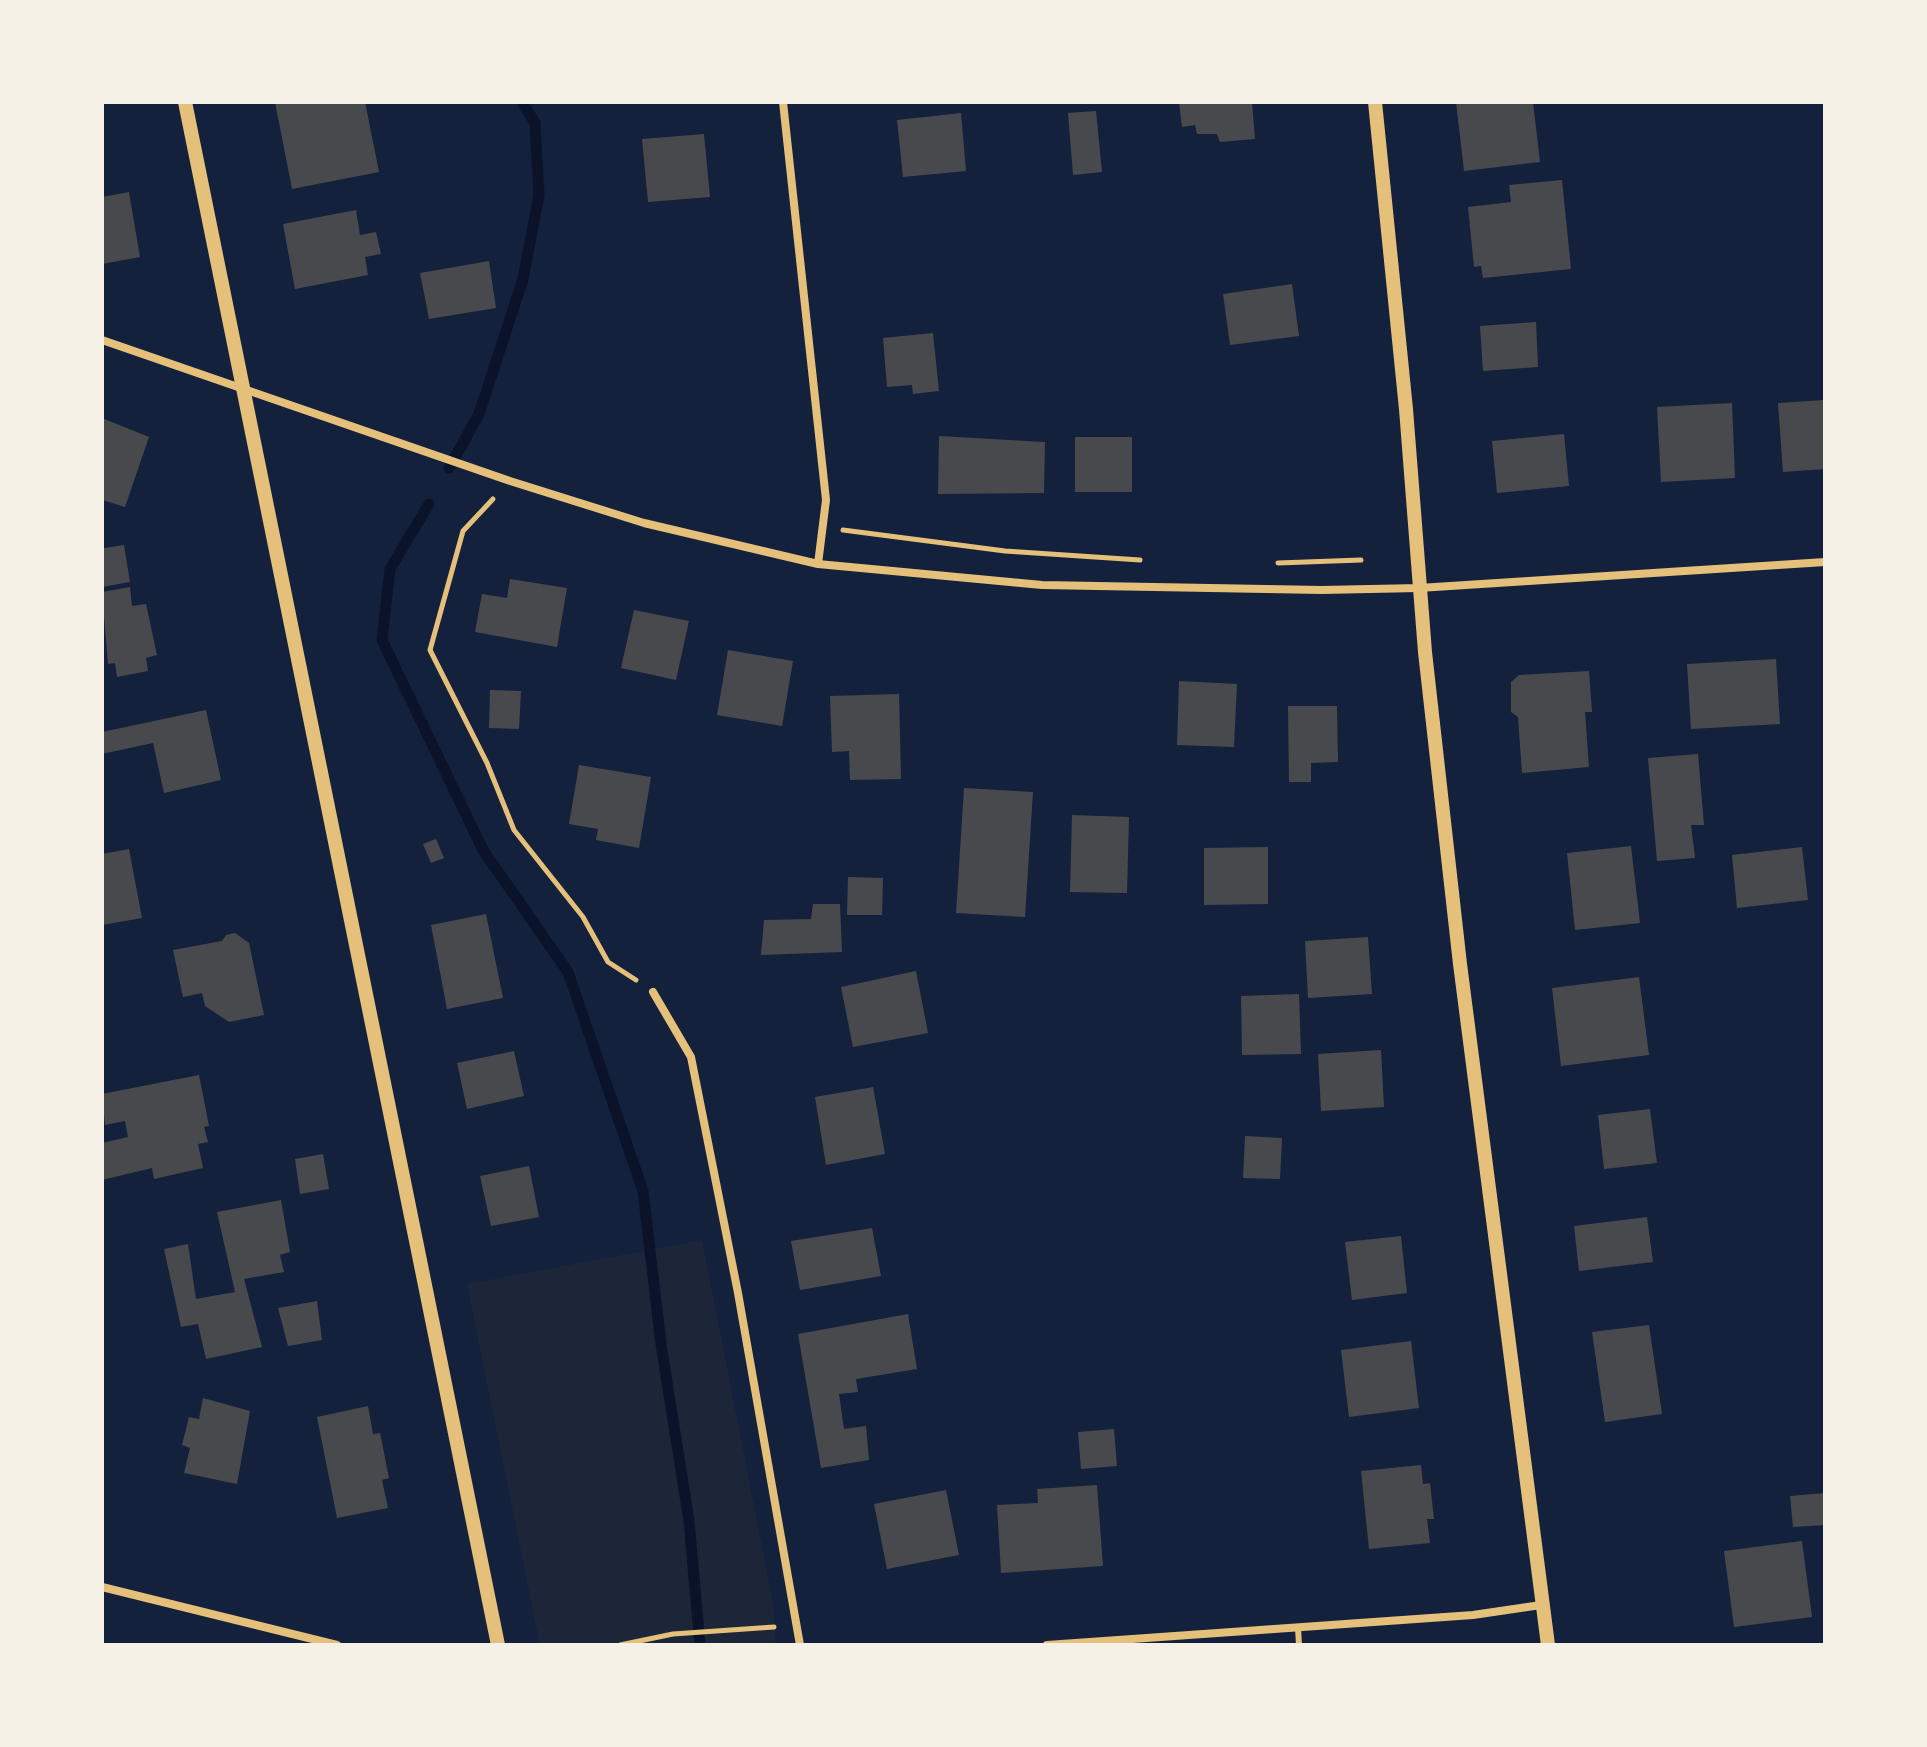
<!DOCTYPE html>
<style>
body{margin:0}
#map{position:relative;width:1927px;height:1747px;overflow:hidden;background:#14213d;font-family:"Archivo Narrow",sans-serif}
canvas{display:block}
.frame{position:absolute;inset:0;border:104px solid #f6f1e7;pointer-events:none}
</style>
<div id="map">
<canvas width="1927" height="1747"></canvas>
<div class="frame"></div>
</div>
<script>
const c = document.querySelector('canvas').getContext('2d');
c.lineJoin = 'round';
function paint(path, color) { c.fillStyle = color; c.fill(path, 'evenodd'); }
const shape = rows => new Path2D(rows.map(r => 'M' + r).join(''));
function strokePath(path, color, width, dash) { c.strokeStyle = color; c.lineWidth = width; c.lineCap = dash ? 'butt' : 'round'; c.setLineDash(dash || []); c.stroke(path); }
const green = shape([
 [702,1240,773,1603,776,1645,540,1645,467,1284]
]);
const stream = shape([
 [449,468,479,414,523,279,539,195,535,123,522,102],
 [429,504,390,569,382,640,483,850,568,972,643,1191,661,1344,689,1521,700,1645]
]);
const building = shape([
 [275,102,365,102,379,172,292,189],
 [1179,102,1252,102,1255,139,1220,142,1217,134,1197,134,1195,125,1182,127],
 [1456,102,1533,102,1540,162,1464,171],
 [1096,111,1102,172,1073,175,1068,113],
 [961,113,966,171,903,177,897,120],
 [704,134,710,197,648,202,642,139],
 [1562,180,1571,269,1483,278,1481,266,1474,267,1468,207,1511,202,1509,185],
 [129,192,140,257,102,264,102,197],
 [356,210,360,235,376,232,381,254,365,257,368,275,295,289,283,224],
 [489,261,496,308,429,319,420,273],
 [1292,284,1299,336,1230,345,1223,294],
 [1536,322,1538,367,1483,371,1480,326],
 [933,333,939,391,913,394,912,385,887,387,883,338],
 [1825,400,1825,469,1783,472,1778,403],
 [1732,403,1735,478,1661,482,1657,407],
 [102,418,149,437,125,507,102,500],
 [1564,434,1569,486,1497,493,1492,441],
 [939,436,1045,442,1044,493,938,494],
 [1075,437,1132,437,1132,492,1075,492],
 [124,545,130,582,102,587,104,548],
 [510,579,567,588,557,647,475,632,482,594,507,598],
 [130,587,132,606,146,604,157,655,146,658,148,671,117,677,115,663,108,664,102,592],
 [634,610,689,621,676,680,621,668],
 [728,650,793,661,782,726,717,715],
 [1776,659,1780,724,1691,729,1687,664],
 [1589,671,1592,712,1585,712,1589,767,1522,773,1518,717,1511,712,1511,682,1519,675],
 [1179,681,1237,684,1234,747,1177,745],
 [490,690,521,691,519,729,489,728],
 [899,694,901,779,850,780,849,751,832,752,830,696],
 [1288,706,1337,706,1338,762,1311,763,1311,782,1289,782],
 [206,710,221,780,164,793,153,743,102,754,102,732],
 [1698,754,1704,825,1691,825,1695,858,1657,861,1648,758],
 [579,765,651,777,639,848,596,840,598,829,569,824],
 [964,788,1033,792,1025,917,956,913],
 [1072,815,1129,817,1127,893,1070,892],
 [436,839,444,858,431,863,423,844],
 [1631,846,1640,923,1575,930,1567,853],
 [1268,847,1268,904,1204,905,1204,848],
 [1802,847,1808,900,1737,908,1732,855],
 [129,849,142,918,102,925,102,854],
 [848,877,883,878,882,915,847,915],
 [813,904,840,904,842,952,761,955,764,920,811,919],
 [486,914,503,998,447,1009,431,925],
 [235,933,249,943,264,1015,229,1022,205,1006,202,993,183,997,173,950,222,941,226,935],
 [1368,937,1372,994,1308,998,1305,941],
 [916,971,928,1033,853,1047,841,987],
 [1639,977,1649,1055,1561,1066,1552,988],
 [1299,994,1301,1054,1242,1055,1241,996],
 [1381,1050,1384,1107,1321,1111,1318,1054],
 [514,1051,524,1096,467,1109,457,1063],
 [199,1075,209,1126,204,1127,208,1142,198,1144,203,1168,154,1179,152,1168,102,1180,102,1143,128,1137,125,1121,105,1125,102,1094],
 [873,1087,885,1154,826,1165,815,1097],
 [1650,1109,1657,1163,1604,1169,1598,1115],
 [1245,1136,1282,1138,1280,1179,1243,1178],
 [323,1154,329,1189,300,1194,295,1159],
 [529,1166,539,1217,491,1226,480,1176],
 [281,1200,290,1252,280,1255,284,1272,244,1279,262,1347,206,1359,198,1324,181,1327,164,1249,188,1244,196,1299,235,1292,217,1212],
 [1647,1217,1653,1262,1579,1271,1574,1226],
 [872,1228,881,1276,800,1290,791,1241],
 [1401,1236,1407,1293,1352,1300,1345,1242],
 [317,1301,322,1340,288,1346,278,1308],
 [908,1314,917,1369,856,1379,858,1392,839,1394,844,1429,866,1426,869,1460,821,1468,798,1334],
 [1649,1325,1662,1414,1605,1422,1592,1332],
 [1411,1341,1419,1408,1349,1417,1341,1350],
 [203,1398,250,1411,237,1484,184,1473,190,1448,182,1445,189,1417,199,1419],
 [368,1406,373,1434,380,1433,389,1478,382,1480,388,1508,337,1518,317,1417],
 [1114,1429,1117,1466,1081,1469,1078,1432],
 [1421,1465,1423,1484,1430,1483,1434,1519,1427,1519,1430,1543,1369,1549,1361,1471],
 [1097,1485,1103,1566,1001,1573,997,1505,1038,1503,1037,1489],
 [946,1490,959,1555,887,1569,874,1504],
 [1825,1493,1825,1525,1793,1527,1790,1496],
 [1802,1541,1812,1617,1734,1627,1724,1551]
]);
const path = shape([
 [493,499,463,531,430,650,487,763,514,830,583,917,608,962,636,980],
 [843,530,1005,551,1140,560],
 [1278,563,1361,560],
 [620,1645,673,1634,774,1627]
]);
const service = shape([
 [1298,1628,1299,1645]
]);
const minor = shape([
 [783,102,826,500,818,564],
 [102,340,510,481,644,523,818,564,1042,585,1322,590,1419,588,1825,562],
 [653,992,691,1057,738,1293,800,1645],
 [102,1587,337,1645],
 [1047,1645,1473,1615,1541,1605]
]);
const tertiary = shape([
 [185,102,498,1645],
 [1375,102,1406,409,1425,652,1460,964,1548,1645]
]);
paint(green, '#1d2539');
strokePath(stream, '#0b132b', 11);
paint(building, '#48494c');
strokePath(path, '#e5c07b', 5);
strokePath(service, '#e5c07b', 6);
strokePath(minor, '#e5c07b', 8);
strokePath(tertiary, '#e5c07b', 14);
</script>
